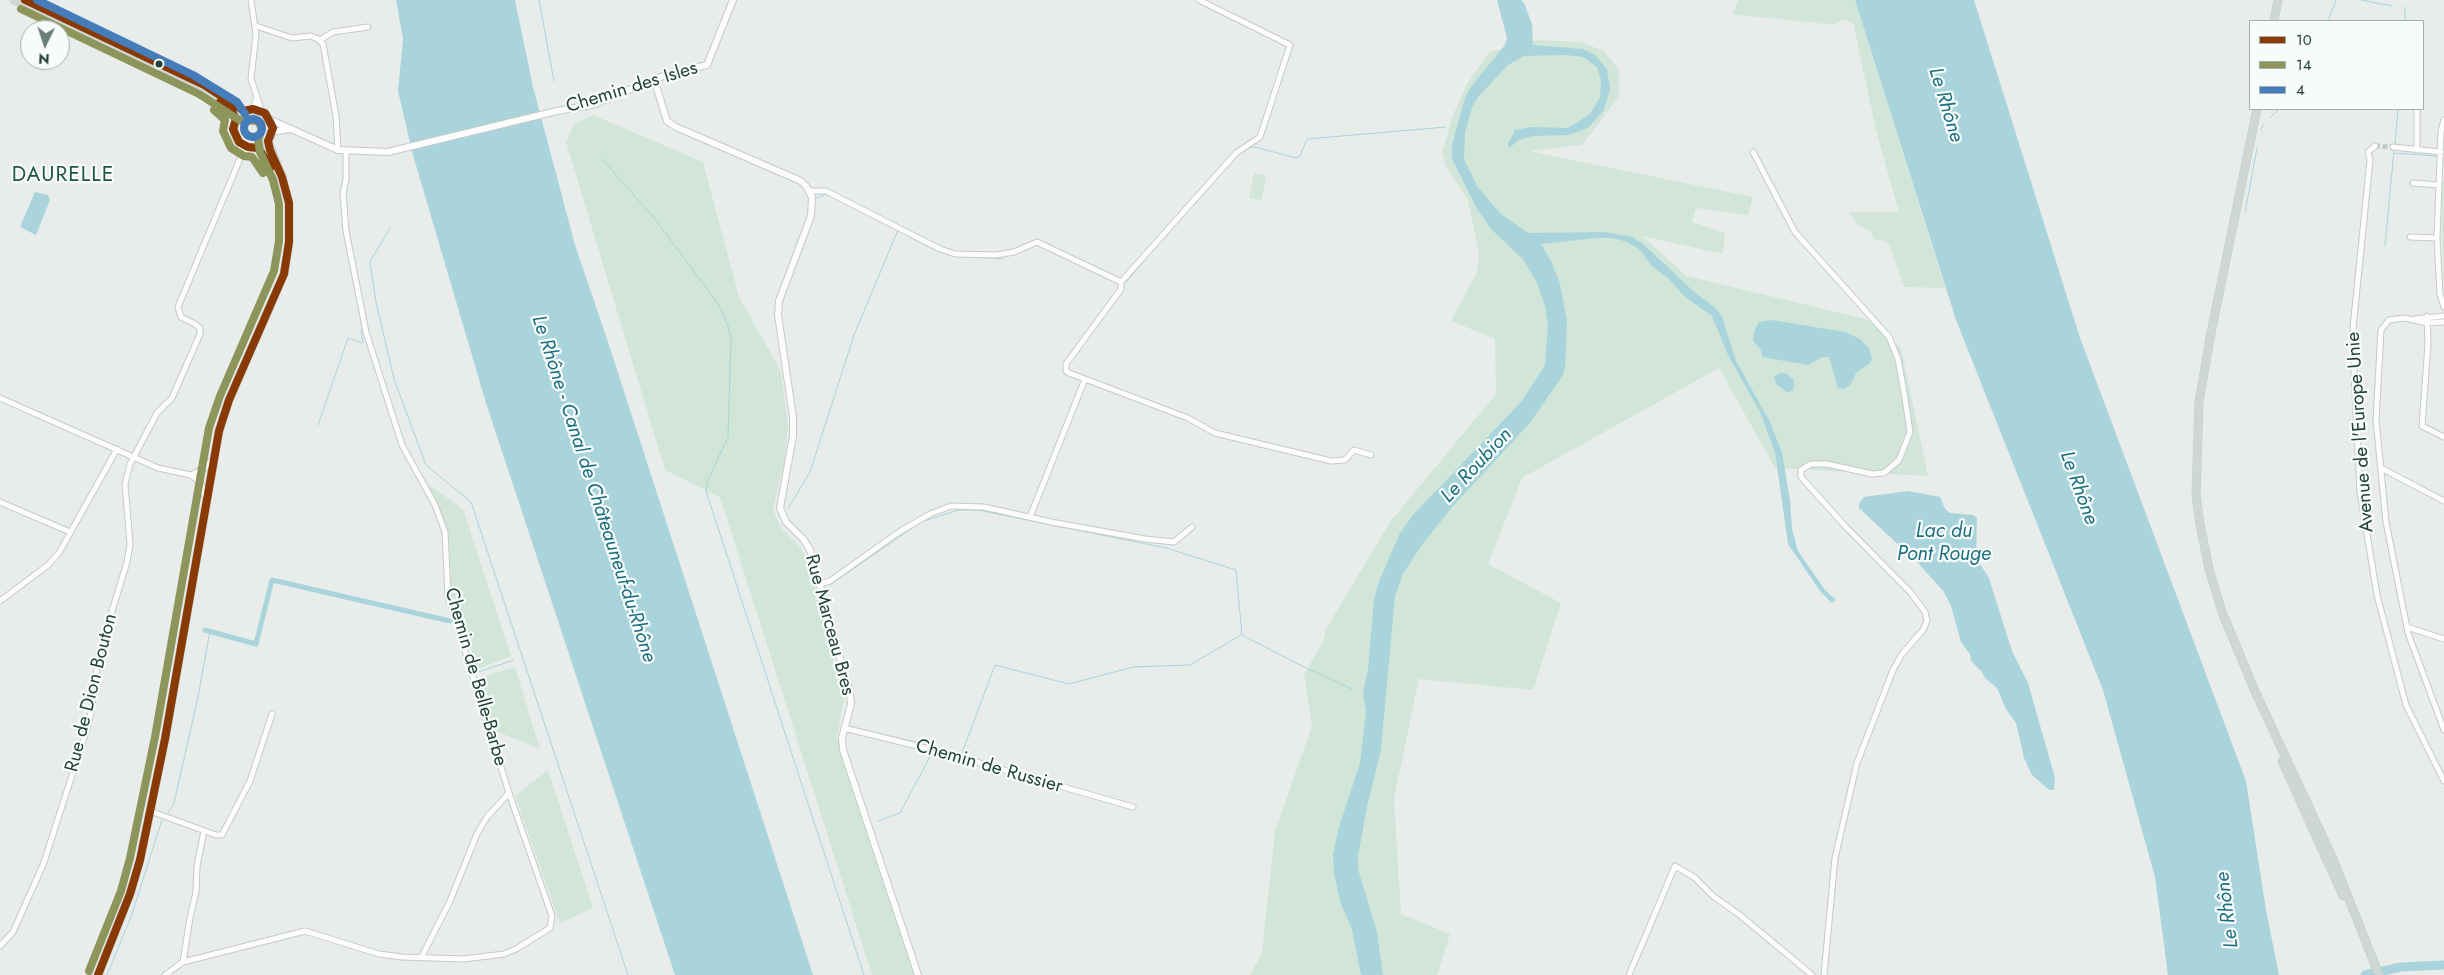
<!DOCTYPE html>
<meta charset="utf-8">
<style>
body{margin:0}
#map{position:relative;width:2444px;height:975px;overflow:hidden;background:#e8edeb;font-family:Jost,sans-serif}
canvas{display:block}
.legend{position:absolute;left:2249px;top:20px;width:175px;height:90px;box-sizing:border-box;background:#f7fbf9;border:1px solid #a3b1ad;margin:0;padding:6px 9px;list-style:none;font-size:15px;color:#24423a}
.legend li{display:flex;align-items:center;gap:10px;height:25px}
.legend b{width:25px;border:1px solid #a3b1ad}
.north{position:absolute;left:20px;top:20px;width:50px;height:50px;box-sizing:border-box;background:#f7fbf9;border:1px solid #a3b1ad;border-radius:50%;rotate:184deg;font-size:14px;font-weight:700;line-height:20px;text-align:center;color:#24423a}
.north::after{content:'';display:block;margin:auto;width:18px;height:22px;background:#697e78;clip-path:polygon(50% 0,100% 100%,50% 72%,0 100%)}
</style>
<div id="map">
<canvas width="2444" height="975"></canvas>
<ul class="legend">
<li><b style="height:6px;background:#883904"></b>10</li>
<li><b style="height:6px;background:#8d955b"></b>14</li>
<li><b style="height:6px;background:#457dbb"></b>4</li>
</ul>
<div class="north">N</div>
</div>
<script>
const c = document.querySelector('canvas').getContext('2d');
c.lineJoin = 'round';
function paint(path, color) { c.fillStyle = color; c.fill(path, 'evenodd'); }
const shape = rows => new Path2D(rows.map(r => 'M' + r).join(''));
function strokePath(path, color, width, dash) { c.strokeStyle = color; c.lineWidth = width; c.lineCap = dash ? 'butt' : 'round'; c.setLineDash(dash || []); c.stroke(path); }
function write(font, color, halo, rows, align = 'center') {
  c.font = font + ' Jost,sans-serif'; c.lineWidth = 4.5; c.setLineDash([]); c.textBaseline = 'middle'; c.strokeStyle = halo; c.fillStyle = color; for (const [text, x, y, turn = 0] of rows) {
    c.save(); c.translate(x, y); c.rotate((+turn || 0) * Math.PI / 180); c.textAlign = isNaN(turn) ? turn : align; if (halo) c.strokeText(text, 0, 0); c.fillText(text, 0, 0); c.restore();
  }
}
const green = shape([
 [1739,0,1855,0,1945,288,1904,287,1891,249,1886,241,1874,239,1870,230,1858,225,1849,212,1899,212,1876,130,1853,23,1842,19,1834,25,1732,14],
 [1538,40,1580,42,1604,51,1619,70,1619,97,1582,145,1529,151,1753,197,1748,215,1696,208,1692,222,1725,233,1723,254,1642,236,1687,276,1869,320,1901,348,1928,476,1775,468,1719,368,1522,478,1488,564,1561,603,1533,690,1419,679,1394,798,1401,914,1450,934,1437,975,1250,975,1262,953,1275,831,1312,726,1304,674,1323,642,1326,629,1390,522,1496,394,1495,339,1451,321,1477,272,1479,252,1467,197,1447,169,1442,153,1453,115,1467,84,1489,52],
 [593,115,703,162,739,297,781,371,788,427,785,459,773,508,780,527,801,548,811,568,844,700,837,737,886,892,919,975,872,975,720,497,665,470,566,142,574,124],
 [1254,173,1266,175,1262,200,1249,198],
 [2444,181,2444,296,2442,238,2442,183],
 [428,484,463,509,511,656,478,669,451,593,449,534],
 [515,667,540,749,493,730,476,679],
 [548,770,593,908,560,923,515,796]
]);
const water = shape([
 [396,0,515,0,533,87,575,245,608,342,813,975,675,975,486,403,413,155,398,91,403,39],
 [1497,0,1521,0,1524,3,1532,24,1533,45,1583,49,1595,55,1607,69,1610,89,1604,110,1588,128,1568,135,1533,136,1519,140,1509,148,1508,144,1515,130,1531,127,1568,128,1590,114,1600,97,1601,80,1597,67,1583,57,1566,55,1524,56,1508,65,1478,97,1472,108,1465,132,1464,159,1477,186,1500,213,1528,233,1605,232,1632,237,1642,243,1693,291,1717,309,1722,317,1736,361,1770,422,1782,453,1790,500,1792,529,1798,551,1825,590,1836,600,1832,603,1820,591,1788,544,1775,452,1760,412,1728,355,1712,316,1684,296,1669,279,1652,266,1639,249,1627,242,1613,238,1597,238,1541,244,1551,261,1560,284,1567,321,1565,369,1561,378,1529,424,1453,506,1421,546,1403,574,1395,596,1381,749,1366,811,1358,857,1358,869,1377,932,1383,975,1361,975,1352,929,1341,904,1334,874,1333,854,1339,827,1360,763,1366,712,1363,693,1368,669,1374,600,1378,584,1400,533,1413,515,1522,401,1545,365,1548,325,1545,306,1537,283,1523,259,1491,229,1476,207,1452,159,1452,145,1464,101,1470,88,1505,45,1507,38],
 [1855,0,1974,0,2080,338,2246,781,2266,910,2279,975,2168,975,2155,877,2103,690,1956,320],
 [35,192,48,195,50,200,36,235,20,227],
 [1772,320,1845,332,1860,339,1869,348,1872,358,1870,363,1856,373,1850,385,1844,389,1838,388,1829,357,1822,357,1808,365,1762,357,1761,350,1753,341,1754,332,1759,322],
 [1781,373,1787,374,1794,380,1793,391,1787,392,1776,384,1774,376],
 [1908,491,1940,497,1945,509,1950,513,1973,515,1977,518,1976,558,1989,578,2012,651,2028,683,2055,778,2054,790,2049,790,2032,775,2024,758,2016,723,2006,709,1997,688,1985,678,1982,672,1971,661,1970,654,1961,642,1951,606,1944,592,1919,564,1859,508,1859,504,1864,497]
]);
const stream = shape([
 [539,0,554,81],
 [2361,0,2392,6],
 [2328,21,2336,0],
 [2405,21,2405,7],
 [2270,118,2279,109],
 [2261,129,2264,124],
 [2395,144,2398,109],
 [1248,148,1255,147,1296,158,1300,156,1307,139,1446,127],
 [2394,153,2436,156],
 [602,159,655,219,719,305,728,326,731,339,728,437,707,482,706,491,864,975],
 [816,198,827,194],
 [1200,198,1217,178],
 [2245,213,2257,148],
 [1182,217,1198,201],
 [390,228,370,262,376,302,394,379,426,465,471,502,628,975],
 [904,234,937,251,948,254],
 [2385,246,2394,150],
 [957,256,1003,259],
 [1126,282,1148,256],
 [318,425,348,338,363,343,361,329],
 [788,509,810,472,854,335,898,230],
 [830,585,921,522,959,510,978,510,1166,548,1236,570,1242,635,1302,666,1352,689],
 [475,673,514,660],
 [864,730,962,753,995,665,1069,684,1133,667,1190,665,1241,635],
 [168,813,174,803,198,697,210,631],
 [878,821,900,813,932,753],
 [107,975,131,917,162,820]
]);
const canal = shape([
 [205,630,256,644,272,580,450,621]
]);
const river = shape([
 [2365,975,2401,967,2444,965]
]);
const minorTunnel = shape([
 [2375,146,2393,147]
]);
const minor = shape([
 [251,0,256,34,251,79,257,97],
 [256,26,292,38,311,36,318,39,323,44,336,116,338,150],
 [320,40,333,32,368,27],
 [253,109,257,97,262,112],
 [2417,109,2417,150],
 [2444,120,2441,131,2437,238,2440,294,2444,307],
 [239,142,242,154],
 [2375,146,2368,152,2370,160,2353,328,2356,341,2354,373,2360,492,2377,595,2406,705,2444,781],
 [2393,147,2441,152],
 [346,151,346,180,343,193,346,231,366,332,402,445,435,505,445,532,448,596,509,793,487,817,477,834,450,901,421,958],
 [1753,152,1795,232,1889,337,1898,359,1905,398,1910,432,1899,460,1884,473,1872,474,1827,464,1811,464,1801,470,1801,477,1846,527,1911,593,1925,612,1927,621,1923,630,1902,654,1893,670,1857,763,1835,858,1824,975],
 [2413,183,2439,185],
 [810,191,826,191,940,249,955,254,996,255,1014,252,1037,242,1121,282,1121,289,1066,364,1066,371,1069,373,1085,379,1030,517],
 [2410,237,2437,238],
 [1121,282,1236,153,1260,137,1290,45,1199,0],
 [2427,316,2428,344,2422,426,2444,437],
 [2415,319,2444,316],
 [2444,322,2427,323,2405,318,2389,320,2381,330,2376,420,2386,522,2408,633,2444,730],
 [1085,379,1188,418,1215,433,1331,461,1345,460,1354,450,1371,455],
 [0,398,158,468,191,475,201,483,205,497],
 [2381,468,2444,501],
 [191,475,205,468,214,457],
 [0,502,70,532],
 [820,584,830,581,899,532,930,514,951,506,984,507,1051,522,1145,539,1174,542,1192,527],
 [0,601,48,565,59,553,117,449],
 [2407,627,2444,639],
 [844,728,938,751,1133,807],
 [150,811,216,835,222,835,250,781,272,714],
 [0,946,13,932,43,865,86,732,91,713,99,654,127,562,130,544,125,484,130,464,157,413,172,398,200,334,200,328,195,324,181,317,178,307,242,154,250,148],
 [183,962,190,918,196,892,197,866,204,831],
 [165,975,183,962,305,931,379,954,402,957,464,959,504,954,516,949,550,928,552,916,509,793],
 [1629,975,1675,866,1694,877,1713,896,1741,916,1812,975]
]);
const tertiary = shape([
 [654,79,667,121,676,127,801,181,806,186,812,197,811,216,779,301,778,315,793,417,793,436,780,508,786,522,804,540,810,550,850,694,851,704,842,738,843,750,918,975],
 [271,120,338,150,388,152,557,111,592,105,663,76,707,65,733,0],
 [272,132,289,129]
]);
const primary = shape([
 [14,0,188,84,220,102,231,110,236,119],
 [2274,21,2278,0],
 [172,71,204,85,244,111],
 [2257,109,2211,333,2199,402,2196,495,2200,524,2209,569,2222,612,2254,689,2333,859,2379,975],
 '234 129a19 19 0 1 1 38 0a19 19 0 1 1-38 0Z',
 [258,148,269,161,282,193],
 [2282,761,2343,896],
 [98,975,130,894,140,860,165,739,219,431,229,400,284,274,289,242,289,203,282,177,268,141]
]);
const bus1 = shape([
 [25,0,204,85,244,111,253,109,265,113,273,128,268,141,270,150,282,177,289,203,289,242,284,274,229,400,219,431,165,739,140,860,130,894,98,975],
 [220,102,231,110,236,119,233,129,239,142,248,147,258,148,271,167]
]);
const bus2 = shape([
 [21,9,199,94,239,120,258,121,262,129,258,140,260,152,273,180,279,204,279,241,274,271,220,396,209,428,155,737,130,858,121,891,89,971],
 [214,110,225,120,223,131,231,148,244,156,252,157,263,173]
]);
const bus3 = shape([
 [37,0,193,75,237,102,245,114],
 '244 128a9 9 0 1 1 18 0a9 9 0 1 1-18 0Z'
]);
const markers = [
 [159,64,4.5,"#24423a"]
];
const streetNames = [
 ["Chemin des Isles",632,88,-17],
 ["Avenue de l'Europe Unie",2361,432,-94],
 ["Rue Marceau Bres",829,625,75],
 ["Chemin de Belle-Barbe",475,677,74],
 ["Rue de Dion Bouton",92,693,-76],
 ["Chemin de Russier",989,767,16]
];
const waterNames = [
 ["Le Rhône",1945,105,73],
 ["Le Roubion",1477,466,-47],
 ["Le Rhône",2078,488,70],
 ["Le Rhône - Canal de Châteauneuf-du-Rhône",593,489,72],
 ["Lac du",1944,532],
 ["Pont Rouge",1944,555],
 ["Le Rhône",2228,910,-97]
];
const quarterNames = [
 ["DAURELLE",63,176]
];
paint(green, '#d1e6d8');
paint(water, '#a9d4db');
strokePath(stream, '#a9d4db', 1);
strokePath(canal, '#a9d4db', 5);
strokePath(river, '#a9d4db', 9);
strokePath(minorTunnel, '#c1cbc8', 5, [5, 2.5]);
strokePath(minor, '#c5cac8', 7);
strokePath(tertiary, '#c5cac8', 8);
strokePath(primary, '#c3ccc9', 9);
strokePath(minor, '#fcfcfc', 5);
strokePath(tertiary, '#fcfcfc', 6);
strokePath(primary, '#cfd7d5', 8);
strokePath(bus1, '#883904', 8);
strokePath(bus2, '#8d955b', 8);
strokePath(bus3, '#457dbb', 8);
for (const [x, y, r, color] of markers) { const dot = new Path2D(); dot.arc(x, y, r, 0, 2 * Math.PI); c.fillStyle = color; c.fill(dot); strokePath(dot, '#f7fbf9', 2); }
write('19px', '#24423a', '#f7fbf9', streetNames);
write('italic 20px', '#1c6f80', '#f7fbf9', waterNames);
c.letterSpacing = '1px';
write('21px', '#1f5548', '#f7fbf9', quarterNames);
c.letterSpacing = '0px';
</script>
